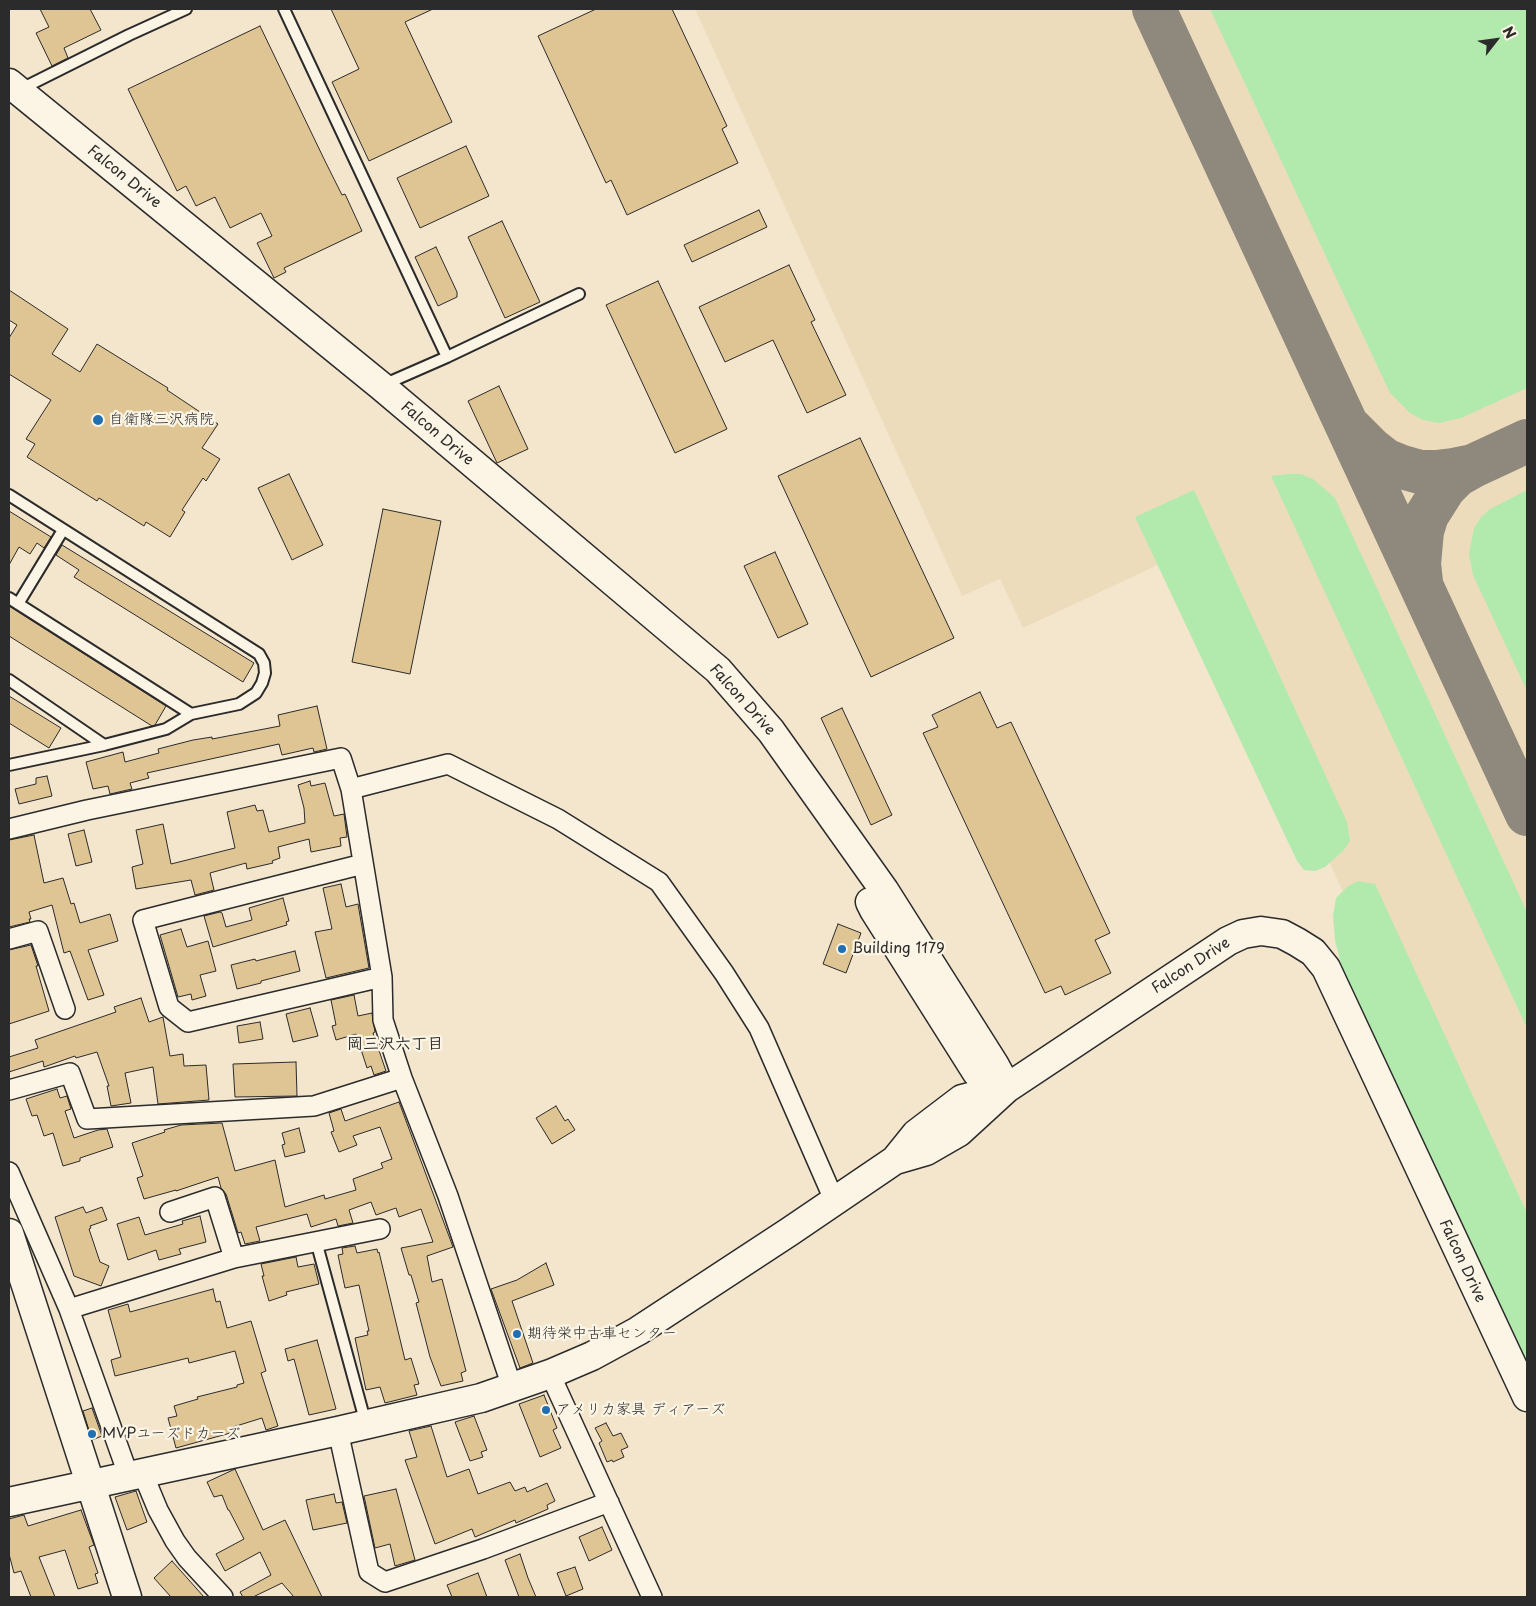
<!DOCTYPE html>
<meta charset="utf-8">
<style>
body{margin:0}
#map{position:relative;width:1536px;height:1606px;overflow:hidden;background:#f3e6cd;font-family:"Playpen Sans",sans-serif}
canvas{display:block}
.frame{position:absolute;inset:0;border:10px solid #2b2b2b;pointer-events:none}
.north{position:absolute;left:1471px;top:15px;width:50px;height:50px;-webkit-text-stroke:4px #fcf5e5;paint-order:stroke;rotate:60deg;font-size:14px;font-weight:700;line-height:20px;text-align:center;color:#2b2b2b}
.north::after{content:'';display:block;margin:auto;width:18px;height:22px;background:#2b2b2b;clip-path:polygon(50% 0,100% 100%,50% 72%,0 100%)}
</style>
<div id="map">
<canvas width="1536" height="1606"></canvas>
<div class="frame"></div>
<div class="north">N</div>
</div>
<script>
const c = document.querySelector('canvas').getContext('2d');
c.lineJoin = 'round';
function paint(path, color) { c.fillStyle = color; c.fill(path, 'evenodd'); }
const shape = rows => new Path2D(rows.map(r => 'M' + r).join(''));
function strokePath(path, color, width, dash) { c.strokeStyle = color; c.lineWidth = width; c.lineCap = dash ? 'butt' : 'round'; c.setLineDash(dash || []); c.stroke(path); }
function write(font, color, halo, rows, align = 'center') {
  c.font = font + ' "Playpen Sans","Klee One",sans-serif'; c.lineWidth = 4.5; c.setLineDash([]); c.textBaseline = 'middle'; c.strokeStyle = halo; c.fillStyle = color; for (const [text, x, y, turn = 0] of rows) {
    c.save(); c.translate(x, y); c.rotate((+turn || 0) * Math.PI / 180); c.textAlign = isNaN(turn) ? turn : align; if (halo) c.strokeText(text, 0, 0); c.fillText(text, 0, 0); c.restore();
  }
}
const built = shape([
 [695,9,1527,9,1527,1297,1188,551,1023,628,1000,579,962,596]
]);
const green = shape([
 [1210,9,1527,9,1527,388,1461,418,1439,423,1423,420,1410,413,1390,393],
 [1289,474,1301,474,1313,479,1335,498,1527,912,1527,1028,1271,476],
 [1194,490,1347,822,1350,841,1343,851,1325,867,1315,871,1304,870,1297,861,1135,517],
 [1527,490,1527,691,1473,575,1469,554,1474,528,1481,517,1490,509],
 [1358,881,1375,884,1527,1213,1527,1374,1346,984,1335,940,1333,916,1336,898,1348,886]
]);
const taxiway = shape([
 [1154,9,1527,814],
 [1351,429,1371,449,1385,460,1402,467,1420,472,1436,472,1453,470,1473,466],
 [1421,582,1419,564,1422,531,1427,515,1444,488,1457,475,1473,466,1527,441]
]);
const building = shape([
 [40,9,90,9,101,30,64,48,68,58,52,66,36,33,49,27,40,9],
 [331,9,433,9,405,22,452,122,369,161,332,82,359,69,331,9],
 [596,9,672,9,727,126,722,129,738,163,627,215,611,180,606,183,538,36,596,9],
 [260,26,325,161,342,195,345,194,362,231,284,268,286,272,274,278,257,243,272,236,261,213,230,228,215,197,196,206,186,186,177,191,128,89,260,26],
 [466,146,489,196,420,228,397,178,466,146],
 [759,210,767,227,692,262,684,245,759,210],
 [502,221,540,302,505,318,468,237,502,221],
 [436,247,457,292,457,297,438,306,415,257,436,247],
 [789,265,815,320,811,322,846,395,807,413,773,340,725,362,699,307,789,265],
 [658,281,727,429,675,453,606,305,658,281],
 [9,290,68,329,52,354,80,372,97,344,168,388,167,390,218,424,202,448,220,459,206,481,203,478,182,510,185,512,170,537,146,522,144,526,99,498,97,501,27,457,35,444,26,439,51,400,9,374,9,338,17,325,9,320,9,290],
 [499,386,528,449,497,463,468,401,499,386],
 [860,438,954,638,871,677,778,476,860,438],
 [289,474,323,545,292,560,258,488,289,474],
 [383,509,441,521,410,674,352,662,383,509],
 [9,511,51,537,44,548,37,543,30,554,19,547,9,565,9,511],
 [62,545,254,663,243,682,74,577,79,570,56,555,62,545],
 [775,552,808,624,778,638,744,566,775,552],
 [9,606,166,706,155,725,152,726,9,636,9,606],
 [980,692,997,728,1011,722,1110,933,1095,940,1111,973,1065,995,1061,986,1045,993,923,733,938,727,932,715,980,692],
 [9,696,61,728,49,748,9,723,9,696],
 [317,706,327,749,314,752,313,748,282,755,279,744,147,773,149,778,130,783,132,789,110,794,108,786,93,789,86,762,123,752,125,762,159,753,158,749,193,740,212,737,212,739,280,726,278,715,317,706],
 [842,708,892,815,871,825,821,718,842,708],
 [47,776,52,796,19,804,15,789,36,784,36,778,47,776],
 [310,781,311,786,325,783,334,816,344,814,347,837,340,838,341,846,311,852,309,839,278,847,280,858,272,861,273,863,247,869,246,863,210,873,214,890,195,895,191,880,136,889,132,867,143,864,136,830,163,824,171,864,235,848,227,812,255,805,257,811,263,810,269,832,305,823,304,808,298,785,310,781],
 [84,830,92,862,76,866,68,834,84,830],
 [34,835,44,883,63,878,71,904,74,903,80,923,110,914,118,941,88,950,104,995,88,1000,70,951,64,953,52,905,29,912,31,919,29,919,30,922,9,927,9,840,34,835],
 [341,884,346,907,358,904,369,968,326,978,315,932,332,929,323,888,341,884],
 [283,898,289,921,286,922,287,925,213,947,204,916,220,912,222,913,226,927,252,920,249,908,283,898],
 [838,924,861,933,846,973,823,964,838,924],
 [181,929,187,947,208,941,216,971,200,975,206,996,192,1000,191,994,178,997,160,935,181,929],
 [31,945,38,966,36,966,49,1011,9,1024,9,950,31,945],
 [295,951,300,971,261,981,261,983,237,989,231,965,255,959,256,961,295,951],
 [354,995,358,1016,372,1013,375,1032,373,1033,386,1071,374,1075,371,1066,367,1068,356,1034,336,1040,332,1026,336,1025,331,1000,354,995],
 [141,998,149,1022,163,1017,170,1056,183,1054,184,1066,206,1065,209,1100,158,1104,153,1067,125,1073,131,1103,111,1106,107,1086,109,1086,97,1052,76,1058,75,1056,44,1067,43,1061,9,1072,9,1057,38,1048,35,1040,116,1012,114,1007,141,998],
 [310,1008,318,1036,293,1042,286,1014,310,1008],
 [260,1022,263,1039,239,1043,237,1026,260,1022],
 [296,1062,297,1096,235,1097,233,1064,296,1062],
 [57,1089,60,1098,67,1096,71,1109,65,1111,74,1138,98,1130,107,1129,113,1147,80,1158,80,1161,63,1166,53,1133,44,1136,37,1115,32,1116,26,1099,57,1089],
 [399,1102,453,1247,427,1256,432,1282,442,1279,466,1371,461,1373,463,1381,441,1386,430,1357,416,1303,419,1302,411,1275,409,1275,401,1248,433,1242,421,1209,399,1217,396,1208,376,1215,371,1202,349,1210,353,1223,338,1226,336,1219,311,1227,307,1214,256,1227,260,1241,245,1244,241,1232,238,1233,226,1194,221,1188,218,1177,176,1191,176,1190,144,1199,137,1178,143,1176,132,1143,165,1132,164,1130,181,1125,222,1123,235,1171,275,1160,285,1207,324,1195,325,1199,356,1190,353,1179,383,1168,381,1163,392,1159,380,1127,353,1136,357,1145,339,1152,331,1132,334,1131,329,1113,341,1109,345,1121,399,1102],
 [556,1106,565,1121,568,1119,575,1130,552,1144,536,1118,556,1106],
 [299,1128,305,1152,285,1157,282,1145,285,1144,282,1133,299,1128],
 [83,1207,86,1213,102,1207,107,1220,90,1226,91,1228,89,1229,100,1262,109,1266,101,1286,74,1276,55,1217,83,1207],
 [200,1216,206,1242,179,1249,181,1254,159,1260,156,1250,128,1260,117,1224,139,1217,145,1235,183,1224,182,1221,200,1216],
 [355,1246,357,1253,377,1249,378,1253,379,1252,405,1360,411,1358,419,1384,414,1385,417,1395,385,1403,380,1387,366,1390,355,1338,368,1335,367,1331,369,1331,359,1285,345,1288,338,1255,343,1254,342,1248,355,1246],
 [296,1257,298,1267,314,1264,319,1284,286,1292,287,1295,269,1301,262,1276,264,1276,261,1264,296,1257],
 [546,1263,554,1285,512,1301,533,1363,520,1368,491,1289,517,1280,546,1263],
 [213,1289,216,1302,220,1301,227,1328,251,1321,266,1371,261,1373,278,1426,266,1430,262,1418,233,1427,234,1432,176,1448,168,1418,177,1416,174,1406,198,1399,197,1397,237,1387,237,1385,244,1383,235,1351,189,1363,188,1358,115,1376,111,1360,121,1357,108,1310,128,1304,130,1312,213,1289],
 [317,1340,336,1409,309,1415,294,1359,288,1361,285,1349,317,1340],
 [544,1395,557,1428,553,1430,561,1448,540,1457,519,1404,544,1395],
 [92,1408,102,1436,92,1440,83,1411,92,1408],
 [474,1416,487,1450,481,1452,483,1457,470,1461,455,1422,474,1416],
 [606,1423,613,1436,621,1433,628,1447,621,1450,624,1457,613,1462,612,1460,607,1462,599,1443,602,1441,595,1428,606,1423],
 [431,1426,447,1477,469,1469,478,1494,510,1482,515,1491,525,1487,527,1492,547,1483,555,1501,547,1505,548,1509,516,1523,515,1520,475,1537,472,1529,435,1544,405,1460,417,1457,409,1431,431,1426],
 [235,1469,263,1530,285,1520,322,1597,294,1597,282,1583,253,1597,243,1597,240,1592,271,1575,260,1552,225,1571,216,1554,244,1539,229,1510,228,1510,222,1495,214,1497,207,1482,235,1469],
 [396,1489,415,1560,395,1566,390,1544,375,1548,364,1496,396,1489],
 [136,1491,147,1522,127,1530,115,1497,136,1491],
 [334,1494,336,1503,342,1502,347,1523,313,1530,306,1500,334,1494],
 [81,1510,94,1545,89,1547,98,1573,95,1574,98,1583,78,1589,65,1550,39,1557,55,1597,31,1597,21,1571,14,1573,9,1554,9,1519,24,1515,28,1526,81,1510],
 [602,1527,612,1550,589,1561,579,1537,602,1527],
 [520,1554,528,1578,536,1597,519,1597,505,1560,520,1554],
 [172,1561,204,1597,171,1597,154,1578,172,1561],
 [575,1567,583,1589,566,1596,557,1573,575,1567],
 [478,1573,487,1597,452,1597,447,1585,478,1573]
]);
const lane = shape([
 [284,9,447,357,579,294],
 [19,90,129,35,186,9],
 [383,385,447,357],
 [9,495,259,654,264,663,265,673,262,683,256,693,239,704,191,714,166,729,104,745],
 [9,598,191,714],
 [18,604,63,530],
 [9,680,104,745,9,765],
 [316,1241,366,1424]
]);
const street = shape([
 [351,789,448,764,558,819,659,882,724,973,759,1028,835,1202],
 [9,829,87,810,341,758,351,789,382,977,383,1020,402,1078,448,1196,512,1387],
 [363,864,143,920,169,1007,188,1022,382,977],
 [9,939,38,931,65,1009],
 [9,1090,70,1073,87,1119,314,1106,402,1078],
 [9,1172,69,1309,129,1477],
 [170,1212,215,1197,234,1258],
 [69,1309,234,1258,380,1229],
 [550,1374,652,1597],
 [338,1431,369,1572,385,1582,483,1549,609,1502],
 [143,1474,158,1510,175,1541,187,1558,223,1597]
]);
const secondary = shape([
 [9,83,381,386,718,670,771,731,884,890,994,1064,1007,1088],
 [870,902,874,910,977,1073,1007,1088],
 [895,1160,916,1134,962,1099,1005,1088],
 [9,1233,127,1597],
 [9,1502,338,1431,481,1398,550,1374,592,1356,638,1331,789,1232,895,1160,926,1151,959,1132,1007,1088,1228,941,1243,934,1261,931,1282,934,1297,942,1313,952,1326,968,1527,1397]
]);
const markers = [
 [98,420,6,"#1f6fb2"],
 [842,949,5,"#1f6fb2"],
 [517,1334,5,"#1f6fb2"],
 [546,1410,5,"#1f6fb2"],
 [92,1434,5,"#1f6fb2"]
];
const streetNames = [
 ["Falcon Drive",124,177,39],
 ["Falcon Drive",437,434,40],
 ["Falcon Drive",742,700,48],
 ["Falcon Drive",1191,966,-33],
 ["Falcon Drive",1462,1261,65]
];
const poiNames = [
 ["自衛隊三沢病院",109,420],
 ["Building 1179",852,949],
 ["期待栄中古車センター",527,1334],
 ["アメリカ家具 ディアーズ",556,1410],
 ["MVPユーズドカーズ",102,1434]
];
const neighbourhoodNames = [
 ["岡三沢六丁目",395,1045]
];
paint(built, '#eddcbc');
paint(green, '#b2eaad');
strokePath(taxiway, '#8f887c', 44);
paint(building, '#dfc494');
strokePath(building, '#2b2b2b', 1);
strokePath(lane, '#2b2b2b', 14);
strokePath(street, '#2b2b2b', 22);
strokePath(secondary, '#2b2b2b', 31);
strokePath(lane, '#fcf5e5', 10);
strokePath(street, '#fcf5e5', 19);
strokePath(secondary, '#fcf5e5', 28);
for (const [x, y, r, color] of markers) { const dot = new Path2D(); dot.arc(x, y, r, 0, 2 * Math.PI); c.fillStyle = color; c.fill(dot); strokePath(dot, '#fcf5e5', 2); }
write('15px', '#2b2b2b', '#fcf5e5', streetNames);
write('15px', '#2b2b2b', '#fcf5e5', poiNames, 'left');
write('bold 16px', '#2b2b2b', '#fcf5e5', neighbourhoodNames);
</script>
